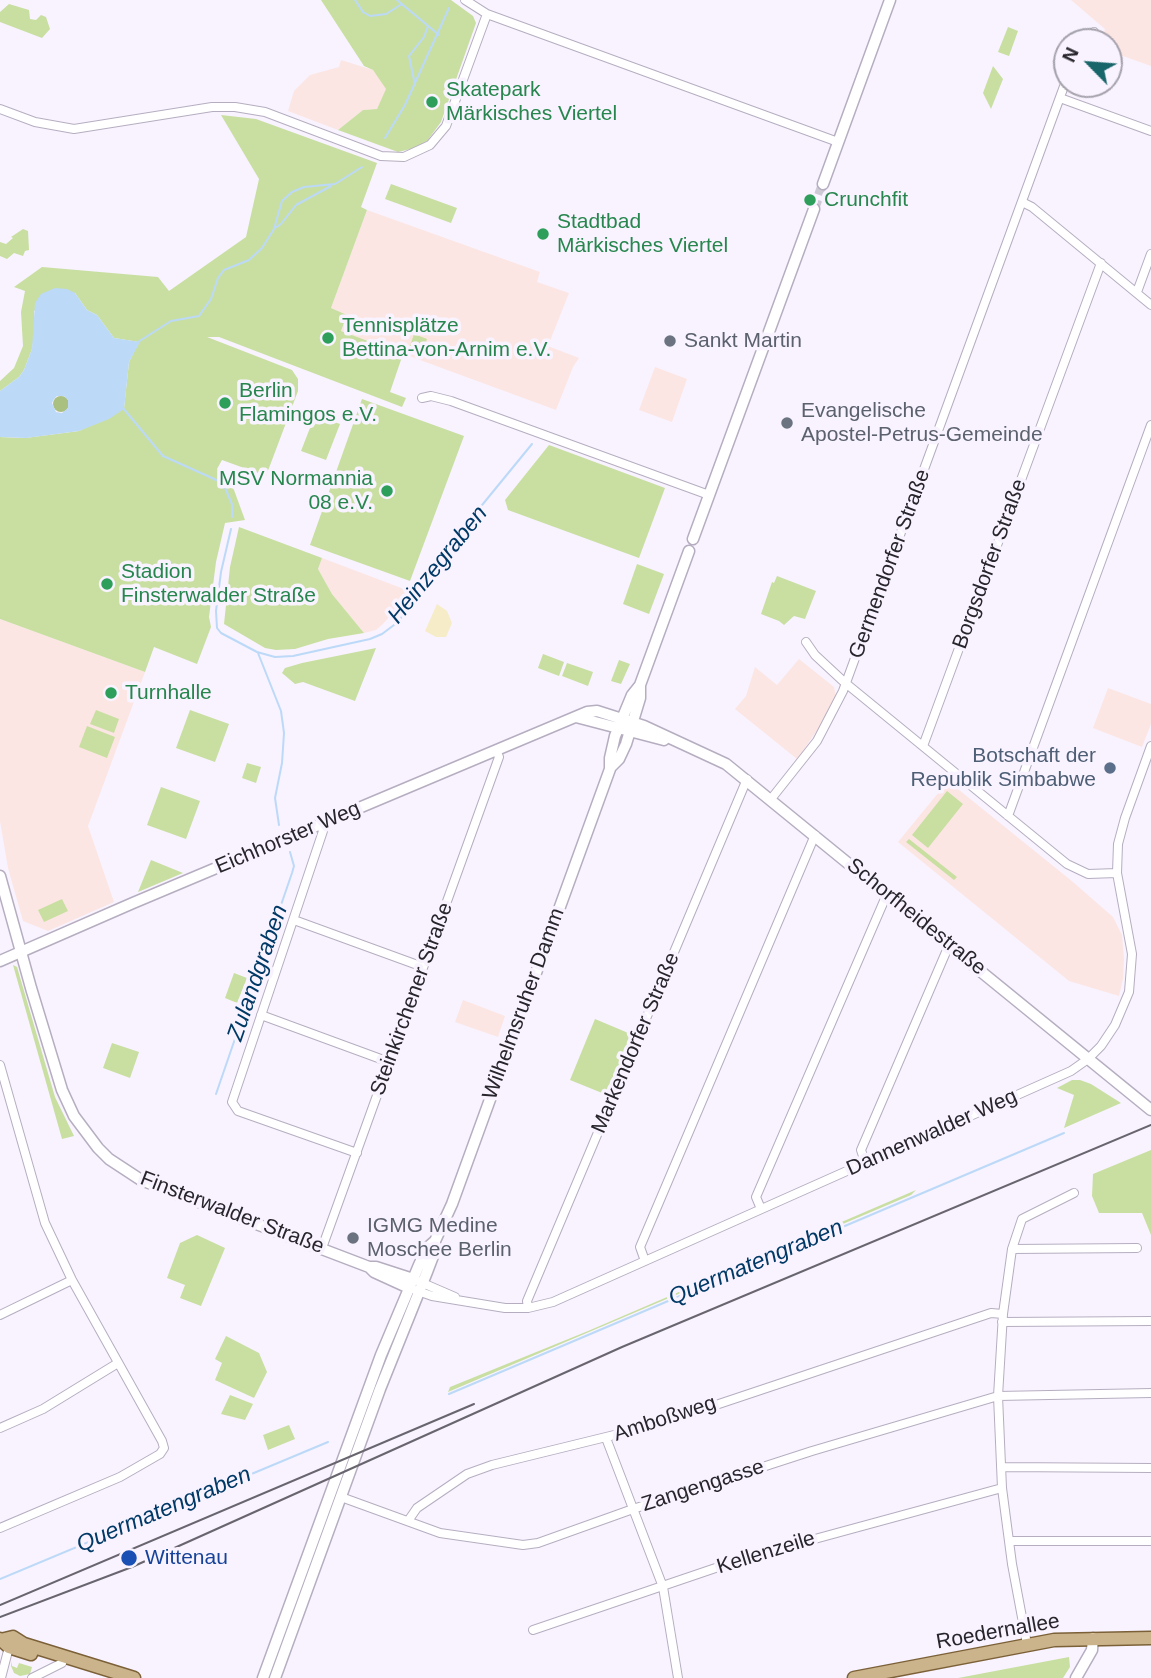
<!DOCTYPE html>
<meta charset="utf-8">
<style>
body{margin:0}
#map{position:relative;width:1151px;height:1678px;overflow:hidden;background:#f8f3ff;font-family:Helvetica,sans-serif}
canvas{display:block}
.north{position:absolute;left:1053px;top:28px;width:70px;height:70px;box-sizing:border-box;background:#f8f3ff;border:2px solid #a5a1ab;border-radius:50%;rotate:295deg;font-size:19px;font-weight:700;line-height:28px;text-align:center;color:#28252c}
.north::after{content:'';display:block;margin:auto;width:24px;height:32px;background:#18666a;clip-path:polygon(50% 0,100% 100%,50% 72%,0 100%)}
</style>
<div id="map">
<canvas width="1151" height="1678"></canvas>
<div class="north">N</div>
</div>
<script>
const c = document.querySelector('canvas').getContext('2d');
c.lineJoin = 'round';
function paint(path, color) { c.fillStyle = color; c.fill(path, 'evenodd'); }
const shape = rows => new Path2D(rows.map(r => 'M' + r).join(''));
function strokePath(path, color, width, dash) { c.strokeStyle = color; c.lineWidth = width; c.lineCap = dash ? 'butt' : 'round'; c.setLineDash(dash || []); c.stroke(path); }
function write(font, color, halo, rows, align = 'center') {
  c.font = font + ' Helvetica,sans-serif'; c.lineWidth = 7; c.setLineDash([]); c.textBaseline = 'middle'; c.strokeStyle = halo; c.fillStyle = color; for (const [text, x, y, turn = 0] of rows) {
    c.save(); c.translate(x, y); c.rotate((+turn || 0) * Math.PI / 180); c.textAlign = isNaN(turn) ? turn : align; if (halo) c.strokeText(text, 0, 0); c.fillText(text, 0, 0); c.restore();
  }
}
const education = shape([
 [1071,0,1151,0,1151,66,1109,51,1109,42,1101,42,1105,29],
 [341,60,373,70,387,89,377,109,363,110,338,130,288,111,294,91,310,75,339,67],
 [367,210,540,272,537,282,569,293,548,346,579,358,573,367,556,410,341,331,347,315,331,308],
 [655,367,687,379,672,422,639,410],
 [322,558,404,589,412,591,383,624,376,630,364,633,332,594,318,569],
 [0,619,145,672,88,826,114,902,48,931,23,921,8,868,0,821],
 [799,659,834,687,836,696,825,719,797,759,735,709,746,696,755,667,777,685],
 [1108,688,1151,704,1151,724,1142,747,1093,728],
 [948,781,1073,882,1113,917,1122,935,1124,959,1123,979,1119,996,1069,981,898,842],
 [463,1000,505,1016,498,1037,455,1022]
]);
const green = shape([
 [321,0,451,0,473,16,476,23,441,122,427,141,415,148,398,152,338,130,363,110,377,109,386,89,373,70,364,66],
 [9,4,29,10,30,19,36,20,41,15,46,17,50,29,42,38,0,22,0,12],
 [1008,27,1018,31,1009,56,998,52],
 [993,66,1003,79,991,109,983,93],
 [221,115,256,119,377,163,361,207,367,210,331,308,347,315,341,331,403,354,390,392,406,398,402,407,219,337,207,337,292,370,298,379,298,391,266,476,222,460,217,469,225,476,234,490,245,520,225,523,216,562,209,617,211,627,197,664,154,647,145,672,0,619,0,437,25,438,79,431,124,408,129,362,139,342,114,338,97,315,87,310,75,293,34,311,35,328,32,349,24,370,19,377,0,391,0,381,14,368,23,346,21,312,25,291,14,287,42,267,158,277,169,291,246,237,259,179],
 [391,184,457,208,451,223,385,199],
 [23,229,28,231,29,250,25,251,23,256,14,253,7,259,0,256,0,242,6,244,13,238,11,237],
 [414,334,427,339,422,353,409,349],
 [362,399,464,436,410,581,310,545],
 [315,415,340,424,326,460,301,451],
 [549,445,665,488,639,558,508,510,505,500],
 [239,527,322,558,318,569,332,594,364,633,328,639,295,649,276,650,265,648,224,624,230,567],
 [637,564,664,574,649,614,623,604],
 [777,576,816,591,805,619,794,616,784,625,779,621,761,614,772,582,774,583],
 [376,648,355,701,303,682,295,684,282,673,285,668,302,663],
 [543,654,564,662,559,676,538,668],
 [619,660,630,664,621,684,611,681],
 [567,663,593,672,588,686,562,676],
 [96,710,119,719,114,733,90,724],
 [190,710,229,724,215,762,176,748],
 [87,726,115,737,107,758,79,747],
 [247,763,261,767,256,783,242,778],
 [161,787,200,801,186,839,147,825],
 [947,791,963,804,928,848,912,835],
 [909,839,957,877,954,880,906,842],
 [151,860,183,873,138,892],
 [62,899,68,911,44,922,38,910],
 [13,965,17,967,55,1097,74,1136,62,1139],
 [234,973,247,978,237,1003,225,998],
 [595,1019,633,1035,607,1095,570,1080],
 [112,1043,139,1052,130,1078,103,1068],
 [1072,1080,1080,1080,1091,1084,1121,1103,1064,1128,1074,1095,1057,1088],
 [1151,1150,1151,1235,1142,1213,1099,1213,1092,1196,1093,1174],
 [916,1190,911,1195,448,1392,450,1387,588,1331],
 [197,1235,225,1248,201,1306,180,1298,185,1285,167,1278,180,1243],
 [226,1336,259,1353,267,1372,254,1398,215,1380,222,1363,215,1359],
 [230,1395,253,1404,245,1420,221,1414],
 [289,1425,295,1439,268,1450,263,1435],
 [1069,1657,1070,1667,1063,1678,958,1678],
 [12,1661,12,1666,17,1668,19,1663,32,1667,30,1674,20,1676,14,1673,11,1666]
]);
const forest = shape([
 '53 404a8 8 0 1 1 16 0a8 8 0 1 1-16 0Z'
]);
const sand = shape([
 [437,604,447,611,452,623,446,637,436,637,425,631]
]);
const water = shape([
 [55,288,67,289,75,293,87,310,97,315,114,338,140,342,129,362,124,409,109,419,79,431,26,438,0,437,0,391,19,377,24,370,32,349,35,303,41,294],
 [64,396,68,400,68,408,62,413,56,412,52,403,54,399,57,396]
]);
const stream = shape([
 [355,0,363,12,370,16,386,14,402,4],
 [397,0,439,35],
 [415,85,409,56,424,37,428,26],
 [385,138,405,105,449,8],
 [275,228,281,224,296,205,331,186],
 [138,342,171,321,199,316,211,299,218,278,224,270,249,260,262,248,274,229,282,201,292,192,304,187,335,184,362,167],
 [123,408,163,456,223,483,232,504,232,517],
 [231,529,221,572,216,611,217,628,221,633,257,652,275,657,293,656,370,639,382,634,398,622,478,510,532,444],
 [258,653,281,711,284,733,282,763,275,798,279,825],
 [216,1094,292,873,294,866,290,852],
 [449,1394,1064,1133],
 [0,1579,328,1442]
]);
const secondaryTunnel = shape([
 [814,209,823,184]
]);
const street = shape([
 [465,0,487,14,838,142],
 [1081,42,1094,32],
 [1060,98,1151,131],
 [0,109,35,122,74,129,212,107,235,107,265,112,381,156,404,157,430,145,446,126,487,14],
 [1022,202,1032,207,1151,305],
 [1137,292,1151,254],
 [422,398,431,396,451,401,709,495],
 [806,642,815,655,843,681,1067,864,1088,874,1117,873],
 [923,746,1101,263],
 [771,799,817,741,843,691,1067,78],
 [1008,816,1151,425],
 [320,824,323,831,232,1102,238,1111,357,1153],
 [294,920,423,967],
 [261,1015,389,1062],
 [0,1065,45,1223,72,1280,162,1441,164,1448,160,1454,120,1477,0,1528],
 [865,1162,861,1150,949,945],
 [761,1209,756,1197,887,894],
 [322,1248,499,757,496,750],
 [1012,1249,1137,1248],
 [645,1261,640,1247,815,835],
 [418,1281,455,1297],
 [415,1290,432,1296,505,1308,528,1308,553,1302,1071,1071,1088,1059,1101,1046,1115,1025,1129,992,1132,954,1117,873,1118,844,1125,818,1151,746],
 [528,1308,527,1301,747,779],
 [0,1315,72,1280],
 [1002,1322,1151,1321],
 [0,1428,43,1409,118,1363],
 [606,1438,663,1587,678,1678],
 [1001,1467,1151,1468],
 [341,1497,440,1533,523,1545,538,1543,633,1509,812,1451,998,1396,1151,1393],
 [408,1521,417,1508,467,1474,492,1465,659,1424,991,1313,1003,1314],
 [1009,1541,1151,1541],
 [533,1630,745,1558,1002,1488],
 [1027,1644,1012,1564,1002,1488,998,1396,1003,1314,1012,1249,1022,1219,1074,1193],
 [1,1678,9,1647],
 [32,1678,62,1663]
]);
const secondary = shape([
 [823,184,890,0],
 [693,539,814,209],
 [576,717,664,740],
 [611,767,619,759,626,744,640,698,640,685],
 [0,876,31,988,62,1090,74,1116,98,1148,109,1159,141,1180,369,1267,376,1267,413,1279],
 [0,961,133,903,587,712,597,711,644,726,726,764,1151,1110],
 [369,1267,374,1272,409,1288],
 [263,1678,381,1355,419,1265,427,1248,435,1241],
 [275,1678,380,1389,427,1272,435,1251,435,1241,452,1204,610,769,610,758,615,736,632,695,640,685,689,551],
 [1076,1678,1092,1650,1093,1638]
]);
const primary = shape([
 [0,1639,9,1647,31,1654],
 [1,1640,13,1637,24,1644,134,1678],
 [854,1678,1054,1640,1151,1638]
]);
const tram = shape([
 [0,1605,474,1404],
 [0,1617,132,1567,622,1347,1151,1125]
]);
const markers = [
 [432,102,7,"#2e9e5b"],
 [810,200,7,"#2e9e5b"],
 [543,234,7,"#2e9e5b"],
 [328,338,7,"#2e9e5b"],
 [670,341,7,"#6b7280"],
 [225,403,7,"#2e9e5b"],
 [787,423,7,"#6b7280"],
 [387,491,7,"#2e9e5b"],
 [107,584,7,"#2e9e5b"],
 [111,693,7,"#2e9e5b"],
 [1110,768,7,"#5c6f8a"],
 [353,1238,7,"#6b7280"],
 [129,1558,9,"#1a4fb4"]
];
const leisureNames = [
 ["Skatepark",446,90],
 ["Märkisches Viertel",446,114],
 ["Crunchfit",824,200],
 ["Stadtbad",557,222],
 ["Märkisches Viertel",557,246],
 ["Tennisplätze",342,326],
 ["Bettina-von-Arnim e.V.",342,350],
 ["Berlin",239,391],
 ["Flamingos e.V.",239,415],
 ["MSV Normannia",373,479,"right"],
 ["08 e.V.",373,503,"right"],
 ["Stadion",121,572],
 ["Finsterwalder Straße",121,596],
 ["Turnhalle",125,693]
];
const worshipNames = [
 ["Sankt Martin",684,341],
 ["Evangelische",801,411],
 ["Apostel-Petrus-Gemeinde",801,435],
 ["IGMG Medine",367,1226],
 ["Moschee Berlin",367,1250]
];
const streetNames = [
 ["Germendorfer Straße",890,564,-70],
 ["Borgsdorfer Straße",990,564,-70],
 ["Eichhorster Weg",288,838,-23],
 ["Schorfheidestraße",916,917,39],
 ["Steinkirchener Straße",412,999,-70],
 ["Wilhelmsruher Damm",524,1004,-70],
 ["Markendorfer Straße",636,1043,-67],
 ["Dannenwalder Weg",932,1133,-24],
 ["Finsterwalder Straße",232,1213,21],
 ["Amboßweg",665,1419,-18],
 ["Zangengasse",703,1486,-18],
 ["Kellenzeile",766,1553,-17],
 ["Roedernallee",998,1632,-10]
];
const serviceNames = [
 ["Botschaft der",1096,756],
 ["Republik Simbabwe",1096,780]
];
const transitNames = [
 ["Wittenau",145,1558]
];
const waterNames = [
 ["Heinzegraben",438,565,-51],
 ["Zulandgraben",258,973,-71],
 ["Quermatengraben",756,1263,-23],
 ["Quermatengraben",164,1510,-23]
];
paint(education, '#fce6e3');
paint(green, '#c9dfa1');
paint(forest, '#aac081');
paint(sand, '#f6ecc7');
paint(water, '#bcd9f8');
strokePath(stream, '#bcd9f8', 2);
strokePath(secondaryTunnel, '#cecad5', 10, [10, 5]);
strokePath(street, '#b6aec0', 10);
strokePath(secondary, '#b6aec0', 13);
strokePath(primary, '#7c6138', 15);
strokePath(street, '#fff', 8);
strokePath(secondary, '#fff', 10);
strokePath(primary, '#cbb48c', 12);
strokePath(tram, '#69656e', 2);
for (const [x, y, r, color] of markers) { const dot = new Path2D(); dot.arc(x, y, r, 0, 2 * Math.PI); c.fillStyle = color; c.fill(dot); strokePath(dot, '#f8f3ff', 2.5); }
write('21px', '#27864d', '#f8f3ff', leisureNames, 'left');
write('21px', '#5b616d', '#f8f3ff', worshipNames, 'left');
write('21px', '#28252c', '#f8f3ff', streetNames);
write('21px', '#4e5e75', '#f8f3ff', serviceNames, 'right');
write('21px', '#164399', '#f8f3ff', transitNames, 'left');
write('italic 23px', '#003966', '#f8f3ff', waterNames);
</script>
